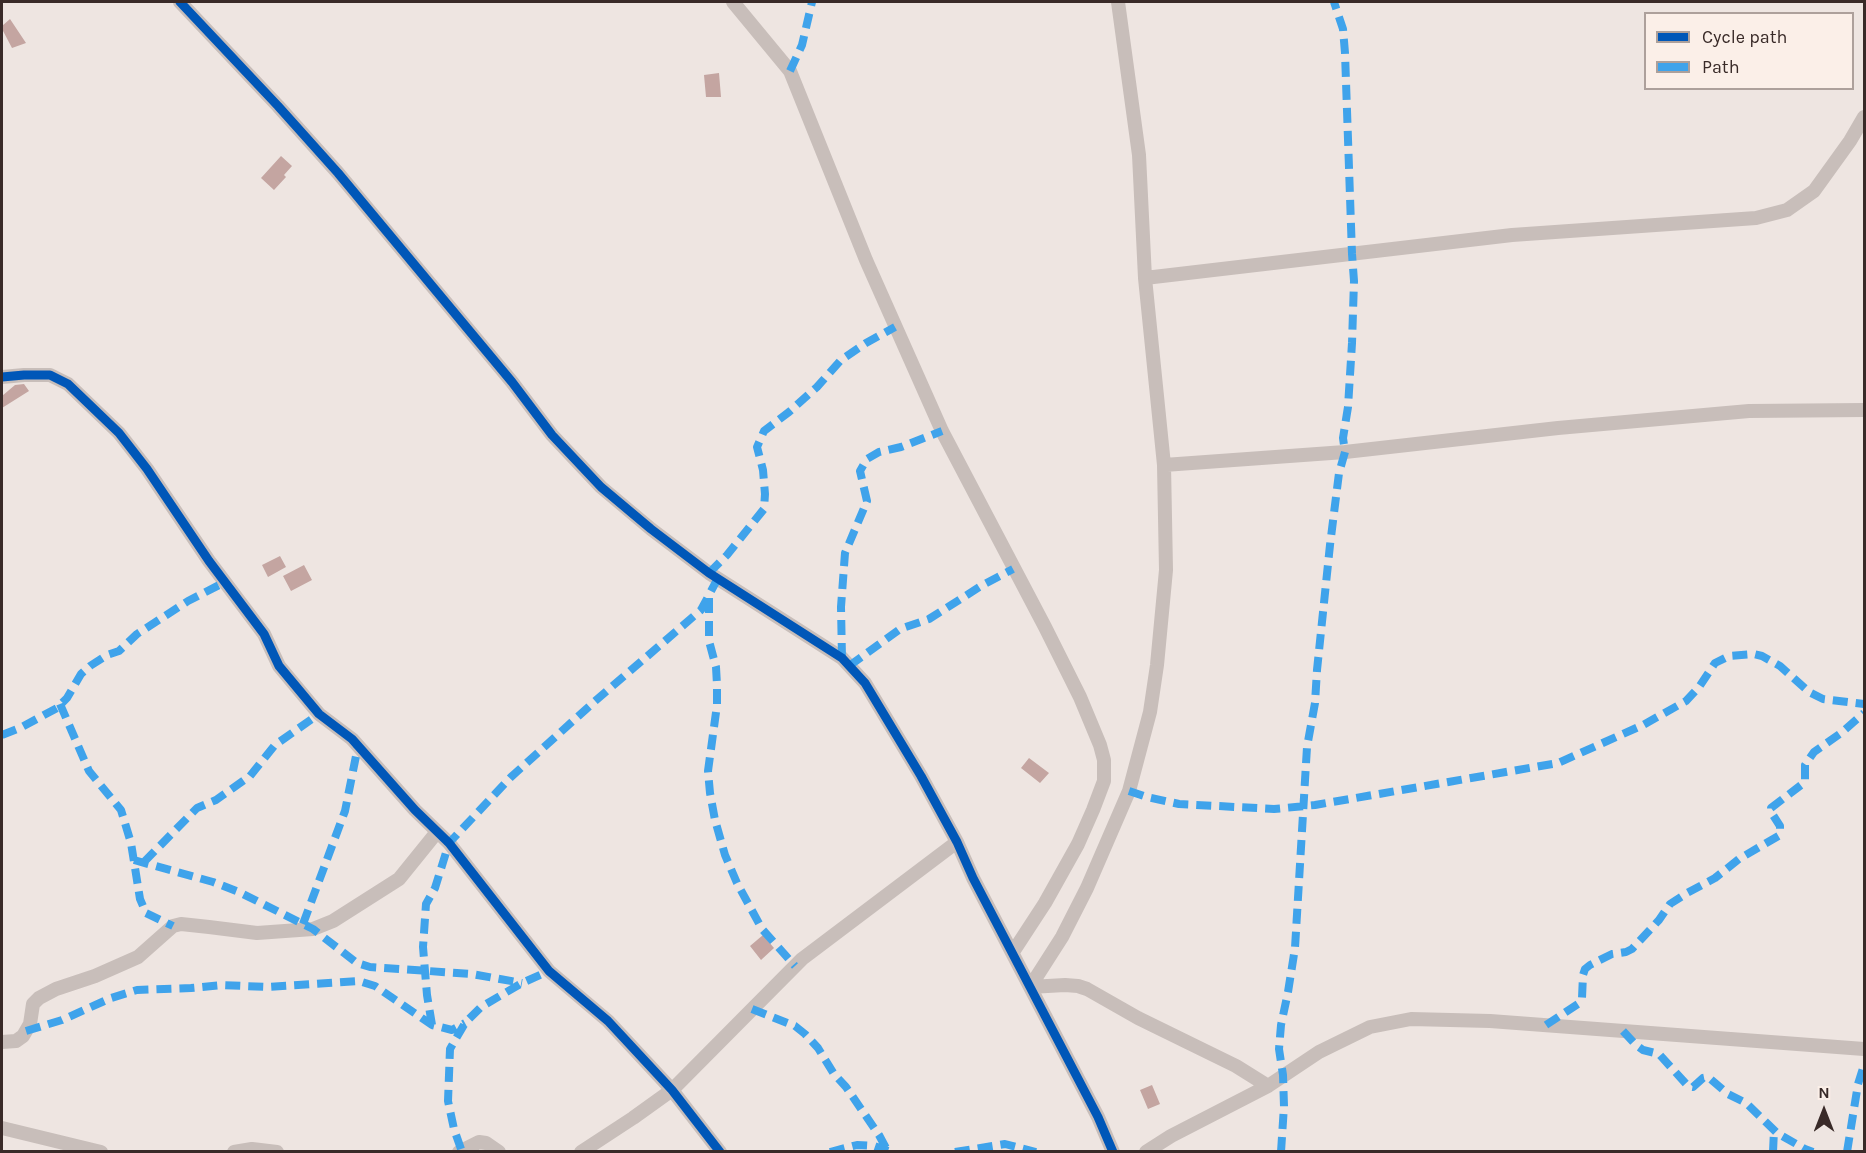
<!DOCTYPE html>
<style>
body{margin:0}
#map{position:relative;width:1866px;height:1153px;overflow:hidden;background:#eee5e1;font-family:Karla,sans-serif}
canvas{display:block}
.frame{position:absolute;inset:0;border:3px solid #392a28;pointer-events:none}
.legend{position:absolute;left:1644px;top:12px;width:210px;height:78px;box-sizing:border-box;background:#fbefe8;border:2px solid #ada09b;margin:0;padding:8px 10px;list-style:none;font-size:18px;color:#392a28}
.legend li{display:flex;align-items:center;gap:12px;height:30px}
.legend b{width:30px;border:2px solid #ada09b}
.north{position:absolute;left:1794px;top:1081px;width:60px;height:60px;-webkit-text-stroke:4px #fbefe8;paint-order:stroke;rotate:0deg;font-size:16px;font-weight:700;line-height:24px;text-align:center;color:#392a28}
.north::after{content:'';display:block;margin:auto;width:21px;height:27px;background:#392a28;clip-path:polygon(50% 0,100% 100%,50% 72%,0 100%)}
</style>
<div id="map">
<canvas width="1866" height="1153"></canvas>
<div class="frame"></div>
<ul class="legend">
<li><b style="height:8px;background:#0057b8"></b>Cycle path</li>
<li><b style="height:8px;background:#3fa3eb"></b>Path</li>
</ul>
<div class="north">N</div>
</div>
<script>
const c = document.querySelector('canvas').getContext('2d');
c.lineJoin = 'round';
function paint(path, color) { c.fillStyle = color; c.fill(path, 'evenodd'); }
const shape = rows => new Path2D(rows.map(r => 'M' + r).join(''));
function strokePath(path, color, width, dash) { c.strokeStyle = color; c.lineWidth = width; c.lineCap = dash ? 'butt' : 'round'; c.setLineDash(dash || []); c.stroke(path); }
const building = shape([
 [10,19,26,43,12,48,2,29,2,26],
 [719,73,721,97,706,97,704,75],
 [281,156,292,166,284,175,286,177,274,190,261,178],
 [24,384,29,391,2,408,2,396,15,385],
 [280,556,286,567,268,577,262,565],
 [304,565,312,580,291,591,283,576],
 [1029,758,1049,773,1040,783,1021,768],
 [763,935,774,948,761,960,750,946],
 [1152,1085,1160,1104,1148,1109,1140,1090]
]);
const minor = shape([
 [180,2,278,106,338,173,512,382,552,435,601,487,651,529,709,573,842,658,865,683,921,776,957,842,973,878,1098,1117,1113,1152],
 [733,2,790,71,866,260,942,431,1045,627,1080,697,1100,745,1104,760,1104,781,1093,810,1078,844,1045,903,1013,952],
 [1145,278,1512,235,1756,218,1787,210,1814,191,1850,141,1864,117],
 [2,377,24,375,50,375,68,384,119,433,147,469,209,561,264,634,279,666,319,714,352,739,415,810,449,843,549,971,608,1021,672,1090,720,1152],
 [1164,465,1345,452,1558,428,1749,411,1864,410],
 [1030,987,1062,937,1087,888,1129,791,1150,712,1157,665,1166,570,1164,465,1145,278,1139,155,1118,2],
 [1030,987,1065,985,1078,986,1087,989,1138,1018,1236,1066,1268,1086],
 [2,1042,16,1041,23,1036,30,1024,33,1004,39,998,56,989,95,976,138,957,173,926,181,924,209,927,257,933,313,929,333,921,399,879,437,832],
 [2,1128,101,1152],
 [234,1152,252,1149,277,1152],
 [459,1152,479,1142,486,1143,499,1152],
 [581,1152,633,1118,672,1090,802,959,957,842],
 [1146,1152,1171,1136,1268,1086,1319,1052,1370,1027,1411,1019,1490,1021,1864,1049]
]);
const quiet = shape([
 [790,71,802,45,812,2],
 [709,573,727,555,764,509,765,494,763,470,757,447,764,431,789,412,817,387,841,360,866,343,895,327],
 [709,598,709,641,716,667,717,685,717,705,708,771,710,793,715,820,725,855,737,883,762,929,795,966],
 [842,658,841,607,845,553,867,501,860,471,867,459,879,452,901,447,942,431],
 [849,666,900,629,929,619,981,586,1013,569],
 [60,704,89,771,121,810,131,843,140,899,146,913,173,926],
 [2,735,20,728,57,708,67,698,81,674,90,666,107,655,119,651,137,634,188,601,225,582],
 [1129,791,1147,797,1179,804,1274,809,1315,805,1558,763,1643,725,1686,701,1699,687,1715,663,1729,656,1754,654,1762,656,1780,666,1809,692,1823,699,1864,704],
 [134,860,213,882,239,892,313,929,357,963,370,967,472,974,522,983],
 [144,862,197,808,216,800,250,776,275,745,319,714],
 [303,924,345,811,358,746],
 [752,1009,795,1026,805,1034,818,1048,834,1074,846,1087,879,1135,887,1150],
 [432,1025,427,995,423,947,426,904,435,888,449,843,511,777,594,702,701,610,718,578],
 [1546,1025,1578,1004,1582,998,1583,975,1585,969,1590,965,1612,954,1626,952,1632,949,1659,920,1670,904,1687,893,1715,878,1739,859,1780,835,1780,826,1771,812,1771,808,1805,782,1805,765,1814,752,1841,733,1864,713],
 [26,1031,62,1020,111,998,137,990,191,988,222,985,267,987,359,981,375,986,432,1025,452,1030,465,1023],
 [1623,1031,1636,1045,1643,1050,1659,1054,1688,1086,1693,1087,1703,1078,1708,1077,1728,1094,1746,1103,1777,1133,1805,1149,1813,1152],
 [461,1149,454,1129,448,1101,450,1049,465,1023,481,1007,522,983,549,971],
 [830,1152,857,1145,874,1146,888,1151],
 [955,1152,1005,1144,1036,1152],
 [1281,1152,1284,1106,1283,1075,1279,1049,1281,1025,1288,992,1295,948,1307,747,1315,703,1317,670,1330,545,1339,473,1345,452,1343,438,1348,407,1352,343,1354,281,1352,254,1345,53,1343,29,1334,2],
 [1773,1152,1774,1130],
 [1847,1152,1858,1084,1864,1065]
]);
const cycleway = shape([
 [180,2,278,106,338,173,512,382,552,435,601,487,651,529,709,573,842,658,865,683,921,776,957,842,973,878,1098,1117,1113,1152],
 [2,377,24,375,50,375,68,384,119,433,147,469,209,561,264,634,279,666,319,714,352,739,415,810,449,843,549,971,608,1021,672,1090,720,1152]
]);
paint(building, '#c4a5a1');
strokePath(minor, '#c8beba', 14);
strokePath(quiet, '#3fa3eb', 8, [15, 8]);
strokePath(cycleway, '#0057b8', 9);
</script>
